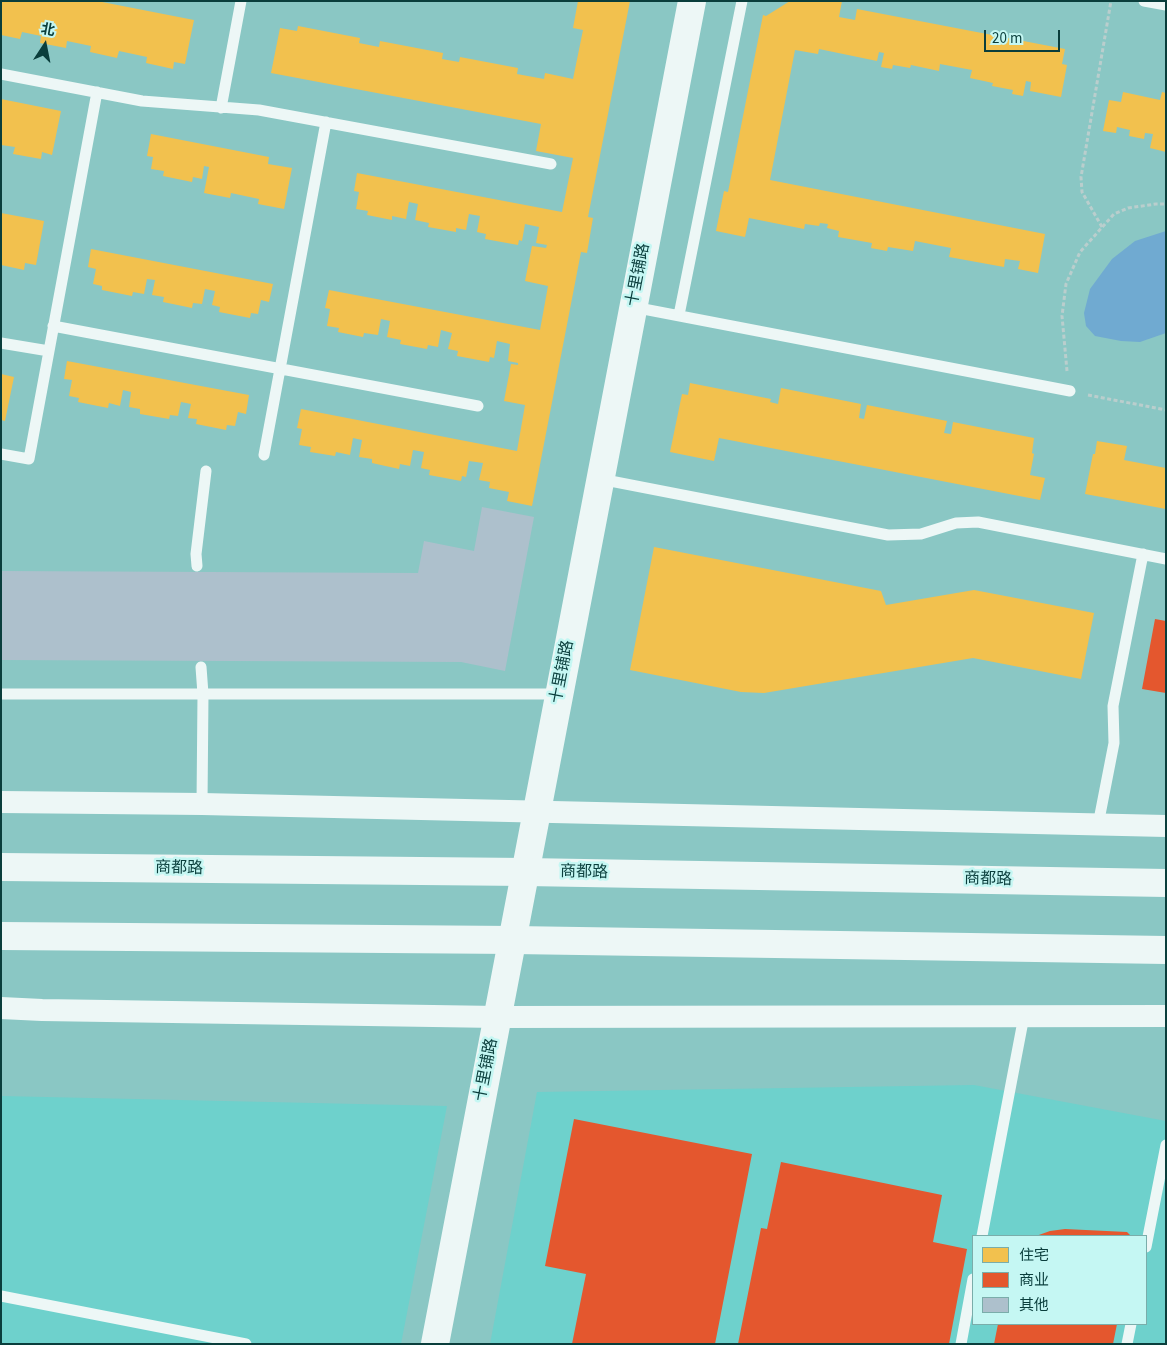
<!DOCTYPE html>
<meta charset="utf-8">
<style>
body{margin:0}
#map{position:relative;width:1167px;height:1345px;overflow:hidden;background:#8ac7c4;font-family:"Source Sans 3","Noto Sans SC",sans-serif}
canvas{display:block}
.frame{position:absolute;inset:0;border:2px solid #0a3e3c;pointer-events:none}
.legend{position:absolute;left:972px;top:1235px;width:175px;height:90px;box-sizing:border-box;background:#c5f7f3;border:1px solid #7aadaa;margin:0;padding:6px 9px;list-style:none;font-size:15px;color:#0a3e3c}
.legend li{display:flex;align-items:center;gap:10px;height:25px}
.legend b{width:25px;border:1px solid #7aadaa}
.north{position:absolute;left:20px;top:20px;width:50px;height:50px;-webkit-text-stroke:4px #c5f7f3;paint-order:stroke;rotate:11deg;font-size:14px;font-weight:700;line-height:20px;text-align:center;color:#0a3e3c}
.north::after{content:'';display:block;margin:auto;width:18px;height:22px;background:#0a3e3c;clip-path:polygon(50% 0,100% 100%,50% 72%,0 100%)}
.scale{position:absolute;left:984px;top:30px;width:76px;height:22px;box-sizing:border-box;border:2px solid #0a3e3c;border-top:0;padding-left:6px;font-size:15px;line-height:18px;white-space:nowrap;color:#0a3e3c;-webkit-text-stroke:4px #c5f7f3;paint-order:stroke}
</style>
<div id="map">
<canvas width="1167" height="1345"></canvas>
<div class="frame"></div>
<ul class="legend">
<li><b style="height:14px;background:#f2c14e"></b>住宅</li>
<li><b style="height:14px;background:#e4572e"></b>商业</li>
<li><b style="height:14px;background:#adc0cc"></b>其他</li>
</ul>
<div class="north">北</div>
<div class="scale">20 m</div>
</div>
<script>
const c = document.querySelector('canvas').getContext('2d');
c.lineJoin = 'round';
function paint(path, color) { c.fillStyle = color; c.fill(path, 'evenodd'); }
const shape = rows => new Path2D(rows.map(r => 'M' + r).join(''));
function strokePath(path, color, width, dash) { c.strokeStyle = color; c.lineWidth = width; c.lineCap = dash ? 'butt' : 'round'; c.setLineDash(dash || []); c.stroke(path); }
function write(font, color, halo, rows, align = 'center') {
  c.font = font + ' "Source Sans 3","Noto Sans SC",sans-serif'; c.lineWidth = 5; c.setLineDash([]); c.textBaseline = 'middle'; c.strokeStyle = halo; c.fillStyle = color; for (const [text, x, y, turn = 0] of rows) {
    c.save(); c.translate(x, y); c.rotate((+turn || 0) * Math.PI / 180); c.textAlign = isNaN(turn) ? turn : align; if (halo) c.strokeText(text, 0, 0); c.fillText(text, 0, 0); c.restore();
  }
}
const built = shape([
 [974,1085,1166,1121,1166,1344,490,1344,537,1092],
 [973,1236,1146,1236,1146,1324,973,1324],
 [1,1096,447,1106,401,1344,1,1344]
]);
const water = shape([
 [1166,231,1166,333,1140,342,1121,341,1095,336,1086,326,1084,313,1090,289,1112,259,1135,241]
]);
const homes = shape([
 [1,1,97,1,194,20,185,64,174,62,173,69,146,63,147,57,119,51,117,58,90,52,91,46,67,41,66,48,40,43,41,36,22,32,20,39,1,35],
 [578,1,630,1,588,217,593,218,587,253,581,252,532,506,507,501,509,492,489,488,490,482,479,480,483,463,469,461,466,477,462,476,461,481,429,475,430,470,421,468,424,452,413,450,410,466,400,464,399,469,372,463,372,459,359,457,362,440,353,438,350,455,336,452,335,456,310,452,311,447,299,445,302,429,297,428,301,409,517,451,525,405,504,401,511,364,518,365,518,363,508,361,510,344,497,341,494,358,490,357,489,362,457,356,458,351,448,349,452,333,441,330,438,347,428,345,427,349,400,344,401,340,387,337,390,321,381,319,378,335,364,333,363,337,338,332,339,328,327,326,330,309,325,308,329,290,540,330,548,286,525,281,532,246,546,248,547,245,536,243,539,227,525,224,522,241,519,240,518,245,485,239,486,234,477,232,480,216,469,214,466,230,456,228,456,232,428,227,429,223,415,220,418,204,409,202,406,219,392,216,392,220,367,215,368,211,356,209,359,192,354,191,357,173,562,212,573,158,536,151,541,124,271,73,280,28,297,31,298,26,360,38,359,43,379,47,380,41,443,53,442,59,459,62,460,57,518,68,517,74,544,79,545,73,573,79,583,30,573,28],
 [790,1,842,1,839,17,855,20,857,9,1065,49,1062,64,1067,65,1061,97,1030,91,1031,82,1026,81,1023,96,1012,94,1013,90,992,86,993,83,970,78,972,70,940,64,939,71,911,65,910,68,893,65,892,69,881,67,884,53,879,52,877,61,819,49,818,54,795,50,770,180,1045,234,1038,273,1018,269,1020,261,1005,259,1004,267,949,257,951,248,915,241,913,251,888,247,887,251,871,248,872,243,838,237,839,231,827,228,828,224,820,223,819,226,805,224,804,229,749,218,745,237,716,231,724,191,728,192,763,15,766,16],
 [1123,92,1160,100,1162,92,1166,93,1166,152,1150,148,1153,134,1145,133,1144,139,1129,136,1130,130,1117,127,1116,133,1103,131,1109,100,1121,102],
 [1,99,61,111,52,155,42,152,41,159,13,154,15,147,1,145],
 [151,134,269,157,268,164,292,168,284,209,258,204,259,199,231,193,230,198,204,193,209,167,204,166,202,179,193,177,192,182,163,176,164,171,151,169,153,157,147,156],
 [1,213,44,221,36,265,25,263,24,270,1,265],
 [91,249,273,284,269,302,261,300,258,314,251,313,250,318,219,312,220,307,212,305,215,291,205,289,202,304,193,303,192,308,163,302,164,297,152,295,155,280,147,279,144,294,133,292,132,296,102,290,102,286,93,284,96,269,88,267],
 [67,361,249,395,246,414,238,412,235,426,227,425,226,430,196,424,197,419,188,418,191,404,181,402,178,416,170,415,169,419,140,414,140,409,129,407,131,392,123,390,120,406,109,403,108,408,78,402,79,398,69,396,72,380,64,379],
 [1,374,14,377,5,421,1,420],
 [690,383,771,399,770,402,778,404,781,388,861,404,859,418,864,419,867,405,947,421,944,433,951,434,953,422,1034,438,1032,453,1034,454,1030,475,1045,478,1040,500,719,438,714,461,670,452,682,394,688,395],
 [1097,441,1127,446,1124,460,1166,468,1166,509,1085,494,1093,454,1095,454],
 [654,547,881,591,886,605,974,590,1094,613,1081,679,973,658,764,693,741,692,630,670]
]);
const shops = shape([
 [1155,619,1166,621,1166,693,1142,689],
 [574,1119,752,1154,715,1344,572,1344,586,1274,545,1266],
 [781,1162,942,1195,933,1242,967,1249,949,1344,738,1344,761,1228,767,1229],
 [1065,1229,1127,1232,1131,1236,1036,1236,1050,1231],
 [998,1324,1117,1324,1113,1344,994,1344]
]);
const building = shape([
 [482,507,534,517,505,671,461,662,1,660,1,571,418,573,424,541,474,551]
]);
const path = shape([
 [1102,227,1082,192,1081,177,1111,1],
 [1067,371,1062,316,1066,284,1080,252,1114,214,1128,208,1156,204,1166,204],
 [1088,395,1166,410]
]);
const lane = shape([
 [1144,1,1166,5],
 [1,74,142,101,259,110,551,164],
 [221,108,241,1],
 [633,307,1070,391],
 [679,315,742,1],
 [53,326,478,406],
 [1,343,49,351],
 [1,454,29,459,97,92],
 [264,455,326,122],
 [600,479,888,535,921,534,956,523,978,522,1166,559],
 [197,566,196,554,206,471],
 [201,667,203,694,202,804],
 [1,694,559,694],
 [1098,825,1114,743,1113,706,1143,554],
 [982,1236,1024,1016],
 [1146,1247,1166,1145],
 [1,1296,246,1344],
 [961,1344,973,1279],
 [1127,1344,1131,1324]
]);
const street = shape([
 [1,802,202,804,1166,826],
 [1,1008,42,1010,498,1017,1166,1016]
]);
const secondary = shape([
 [435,1344,692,1]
]);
const primary = shape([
 [1,867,526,872,1166,883],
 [1,936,514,940,1166,950]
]);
const streetNames = [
 ["十里铺路",639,275,-79],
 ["十里铺路",563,672,-79],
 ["商都路",179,869,1],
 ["商都路",584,873,1],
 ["商都路",988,880,1],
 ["十里铺路",487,1070,-79]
];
paint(built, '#6ed1cc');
paint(water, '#70aad1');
paint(homes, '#f2c14e');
paint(shops, '#e4572e');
paint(building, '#adc0cc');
strokePath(path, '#bacecd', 3, [4, 2.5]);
strokePath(lane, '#edf7f6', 11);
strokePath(street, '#edf7f6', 22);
strokePath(secondary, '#edf7f6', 28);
strokePath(primary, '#edf7f6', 28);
write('16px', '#0a3e3c', '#c5f7f3', streetNames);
</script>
